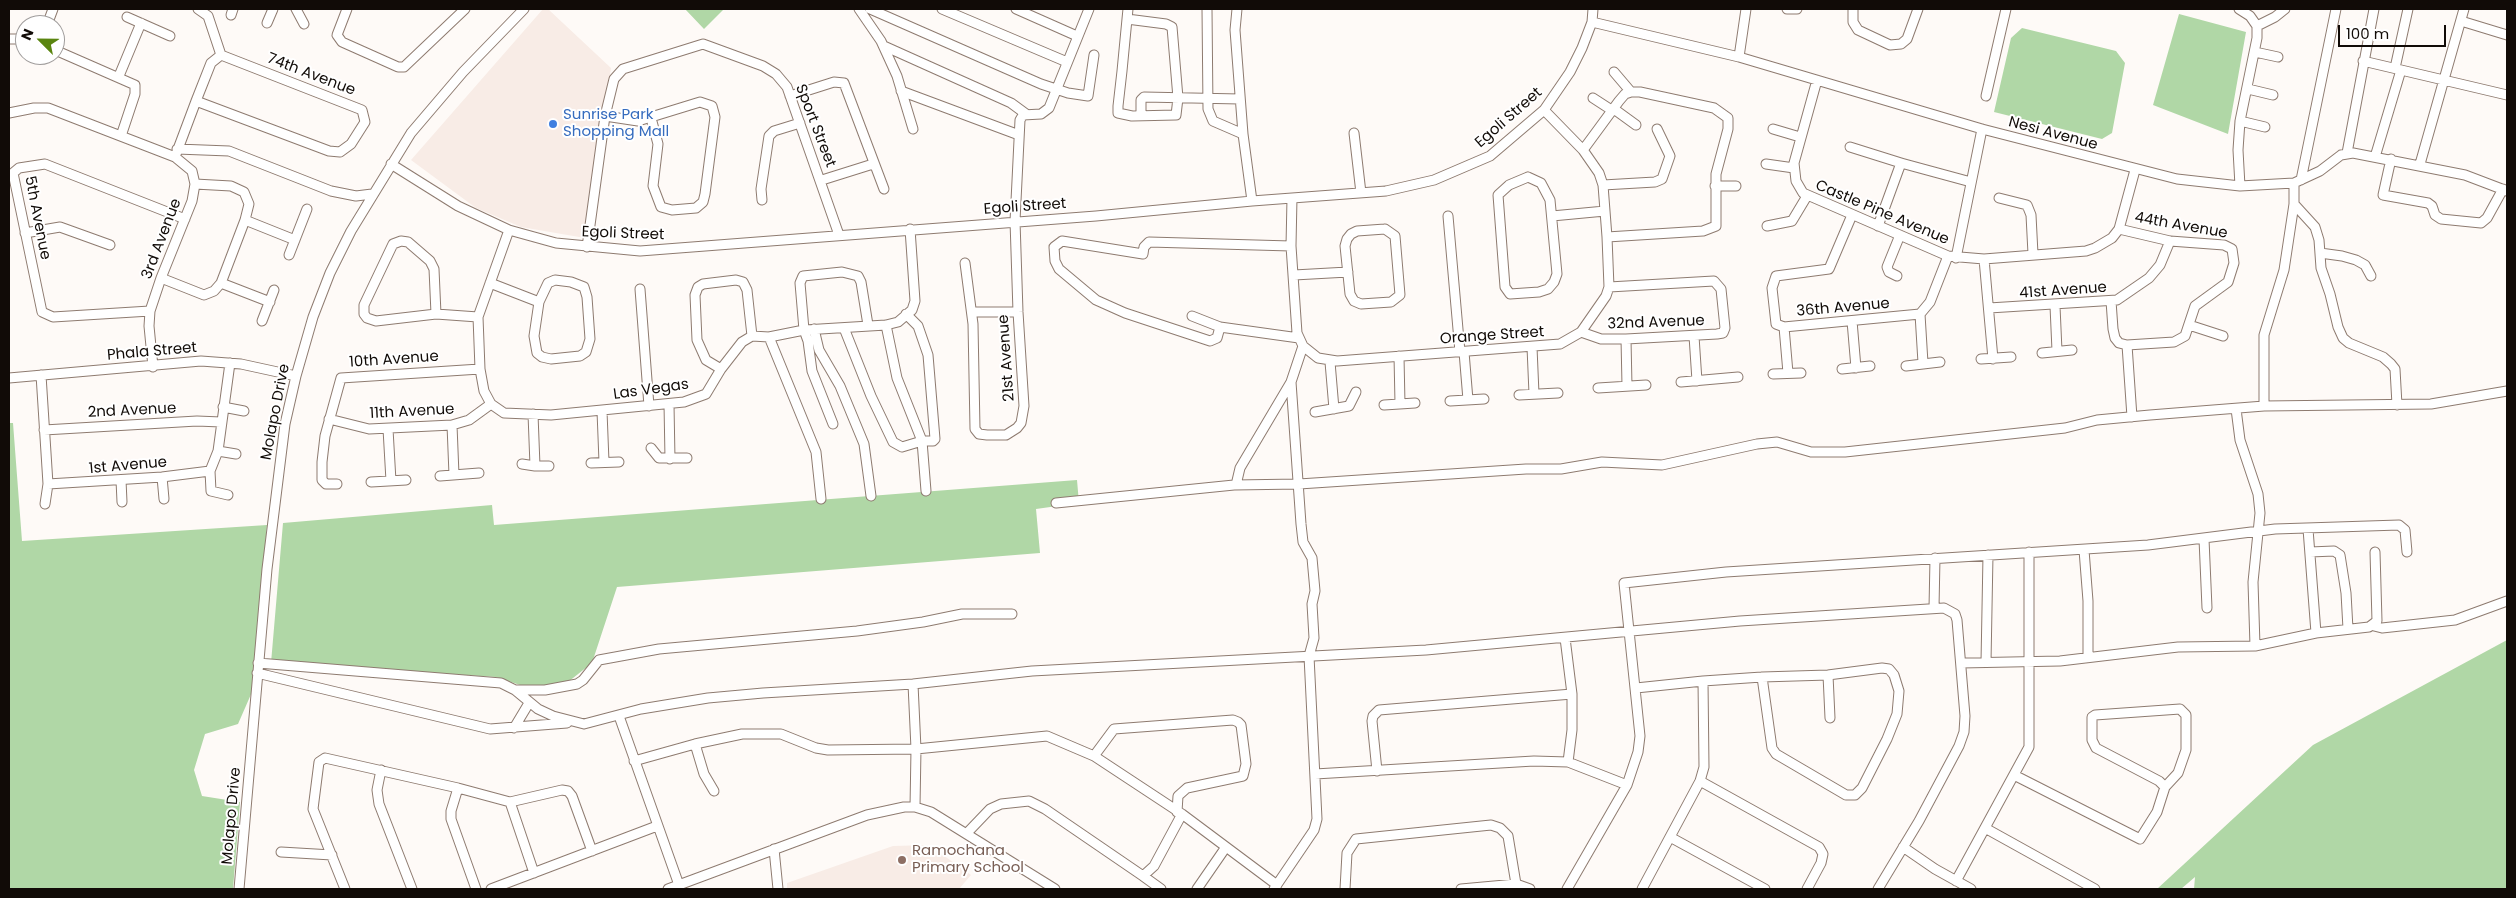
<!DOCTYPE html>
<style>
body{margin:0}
#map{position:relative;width:2516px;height:898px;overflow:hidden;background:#fefaf7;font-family:Poppins,sans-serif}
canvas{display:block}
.frame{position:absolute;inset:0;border:10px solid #110b07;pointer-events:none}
.north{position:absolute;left:15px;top:15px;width:50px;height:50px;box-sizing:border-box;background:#fff;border:1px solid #a09d9c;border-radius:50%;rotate:293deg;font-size:14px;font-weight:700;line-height:20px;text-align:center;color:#110b07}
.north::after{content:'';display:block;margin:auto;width:18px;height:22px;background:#5a8510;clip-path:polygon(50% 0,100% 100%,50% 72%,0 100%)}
.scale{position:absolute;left:2338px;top:25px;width:108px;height:22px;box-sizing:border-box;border:2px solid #110b07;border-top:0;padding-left:6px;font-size:15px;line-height:18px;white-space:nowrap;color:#110b07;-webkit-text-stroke:4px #fff;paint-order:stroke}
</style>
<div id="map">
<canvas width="2516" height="898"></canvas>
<div class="frame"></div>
<div class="north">N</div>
<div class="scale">100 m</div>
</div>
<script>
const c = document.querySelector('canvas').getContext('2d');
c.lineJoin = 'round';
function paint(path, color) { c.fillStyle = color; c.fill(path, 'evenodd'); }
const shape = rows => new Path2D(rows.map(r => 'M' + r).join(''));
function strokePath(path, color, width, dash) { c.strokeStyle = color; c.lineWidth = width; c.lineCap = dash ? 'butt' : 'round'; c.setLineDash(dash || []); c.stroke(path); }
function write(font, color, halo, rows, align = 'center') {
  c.font = font + ' Poppins,sans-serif'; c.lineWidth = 4; c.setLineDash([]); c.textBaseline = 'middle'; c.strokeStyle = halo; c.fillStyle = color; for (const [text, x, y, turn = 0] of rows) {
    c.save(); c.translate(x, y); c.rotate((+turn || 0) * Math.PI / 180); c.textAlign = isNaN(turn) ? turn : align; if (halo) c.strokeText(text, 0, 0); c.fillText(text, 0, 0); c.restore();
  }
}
const built = shape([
 [543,9,548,9,611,68,585,238,521,227,476,208,411,160],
 [929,845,971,875,959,889,787,889,787,883,893,846]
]);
const green = shape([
 [685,9,724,9,704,29],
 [2179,14,2246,32,2228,134,2153,105],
 [2022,28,2116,51,2125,63,2112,133,2102,139,1994,112,2011,38],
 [9,423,13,423,22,541,267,525,252,692,238,724,205,734,194,770,202,796,240,802,233,889,9,889],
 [1077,480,1079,503,1036,509,1040,553,617,587,592,663,568,682,529,688,496,677,271,663,283,523,492,505,494,525],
 [2507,640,2507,889,2194,889,2195,877,2181,889,2157,889,2313,745]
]);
const minor = shape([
 [198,9,208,16,221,55],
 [296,9,304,24],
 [347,9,337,35,342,42,398,67,404,67,465,9],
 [859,9,881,41,897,76,913,129],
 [870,9,1041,84,1068,93,1088,96,1094,55],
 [942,9,1067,62],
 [1016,9,1077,36],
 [1207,9,1208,109,1213,121,1243,134],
 [1237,9,1235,30,1243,134,1252,201],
 [1787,9,1797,9],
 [1853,9,1853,22,1858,30,1890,45,1901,44,1907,39,1918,9],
 [2239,9,2250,16,2257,26,2257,38,2240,121,2238,150,2240,186],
 [231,15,233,9],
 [127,17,170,36],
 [1127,19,1166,24,1172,27,1178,98,1176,115,1132,116,1118,113,1118,106,1122,71,1127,19,1128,9],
 [2461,21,2507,35],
 [1592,22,1739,57,1982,129,2177,179,2240,186,2294,183,2320,171,2341,155,2353,153,2465,175,2507,191],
 [267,23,273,9],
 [47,25,53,9],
 [2257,26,2275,17,2285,9],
 [9,39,25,39],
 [884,46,1011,103,1026,114],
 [55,50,135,85,135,94,121,136],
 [2255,52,2278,57],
 [1739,57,1746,9],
 [2363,61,2507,95],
 [2395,68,2408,9],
 [1614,72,1631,92],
 [119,76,141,23],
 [1817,80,1794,163,1796,181,1803,193,1948,256,1984,259,2086,251,2095,248,2112,238,2119,229,2135,170],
 [2248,89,2273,95],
 [901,91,1019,135],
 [790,96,834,82,844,83,884,189],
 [1986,96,2006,9],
 [1593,98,1613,111],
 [1614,109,1636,125],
 [9,113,34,108,48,108,175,157,192,171,195,184,192,201,161,278,150,311,149,326,153,367],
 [605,116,638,121,700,102,712,106,715,117,705,194,703,202,696,208,672,210,661,207,653,186,658,144,651,118],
 [1141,116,1141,100,1144,97,1240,99],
 [2240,121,2265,127],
 [1773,129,1800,137],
 [1354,133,1361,193],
 [1850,147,1901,163,1971,182],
 [177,149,229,151,331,191,356,196,372,194],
 [1583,150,1619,101,1625,94,1631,92,1640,92,1714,108,1728,118,1728,129,1716,174,1716,226,1703,231,1607,237],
 [2347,153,2374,9],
 [175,157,196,101,211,63,221,55,362,110,365,122,351,144,340,152,329,151,196,101],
 [2375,157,2401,70],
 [2391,159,2383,195,2428,203,2432,206,2435,215,2441,219,2481,223,2487,218,2503,189],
 [391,164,458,206,509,230,556,243,640,251,1096,216,1252,201,1386,191,1434,180,1490,156,1544,110,1570,72,1582,48,1592,22,1593,9],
 [1766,164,1794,168],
 [2420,164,2464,9],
 [1528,177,1541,183,1550,200,1557,274,1554,282,1548,289,1539,292,1510,294,1505,287,1498,195,1509,185,1528,177],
 [822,180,873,164],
 [2301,180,2336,9],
 [1603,185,1655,182,1662,179,1670,156,1657,129],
 [1715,186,1736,186],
 [1292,198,1291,246,1297,333,1303,346,1318,358,1337,361,1560,344,1581,332,1606,296,1609,287,1607,237,1603,185,1599,173,1583,150,1544,110],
 [1999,198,2027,205,2031,215,2033,254],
 [762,200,761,189,769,136,774,131,800,123],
 [2294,204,2315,227,2319,240,2321,268,2330,294,2338,327,2343,338,2349,343,2383,357,2391,364,2395,369,2397,405],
 [1852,215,1829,269,1776,276,1772,288,1776,324,1784,327,1920,314,1930,302,1948,256],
 [1448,216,1460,352],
 [1552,216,1605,211],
 [245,220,295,240],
 [1767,226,1792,221,1807,196],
 [1878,226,1901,163],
 [1385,229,1395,236,1400,295,1391,302,1361,304,1354,301,1350,294,1345,246,1347,239,1351,234,1357,231,1385,229],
 [509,230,478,317,480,369,484,391,491,404,504,413,551,415,684,402,706,394,721,369,742,342,752,336,769,337,804,330,886,325,898,322,912,310,915,301,910,229],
 [25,233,60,227,110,245],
 [587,247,605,116,614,79,623,69,703,44,763,66,776,74,787,87,839,235],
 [2320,253,2342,256,2356,260,2365,265,2371,276],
 [289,255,307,209],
 [1956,258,1982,129],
 [1984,259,1993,359],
 [965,263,973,324,975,429,979,434,987,435,1006,435,1017,428,1021,423,1024,406,1018,312,1015,221,1020,120,1023,115,1041,114,1049,108,1089,9],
 [1294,275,1348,272],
 [1897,276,1889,272,1887,267,1900,235],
 [161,278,204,295,214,291,221,283,245,220,249,204,244,192,231,186,195,184],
 [221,283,270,302],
 [490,283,539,302,534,336,537,353,542,357,551,359,580,356,586,352,590,339,587,297,584,287,571,282,555,280,548,283,539,302],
 [640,289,649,406],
 [2111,301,2113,329,2115,338,2119,343,2127,345,2174,342,2185,336,2195,306,2228,282,2234,263,2232,249,2224,245,2170,241,2119,229],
 [2055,306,2057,351],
 [1989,308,2117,300,2149,278,2160,265,2170,241],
 [150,311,53,317,42,312,13,173,19,168,45,164,185,219],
 [972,312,1018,312],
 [436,314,434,269,430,261,408,242,401,241,393,244,364,305,364,314,367,318,376,321,436,314,478,317],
 [1920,314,1923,363],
 [1192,316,1220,327,1299,338],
 [262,321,274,290],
 [1852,321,1856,368],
 [886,325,897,378,922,441,926,491],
 [2189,325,2223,336],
 [1220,327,1217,338,1210,341,1125,313,1096,300,1059,269,1055,261,1054,247,1062,241,1143,254,1144,247,1149,242,1291,246],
 [1784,327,1788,373],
 [844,328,871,396,893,442,902,447,922,441,933,441,935,439,928,355,918,326,906,314],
 [814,329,819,350,840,386,864,444,871,496],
 [1581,332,1601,339,1626,339,1717,334,1723,333,1725,328,1721,289,1714,281,1609,287],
 [1694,336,1697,381],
 [769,337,816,452,821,499],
 [1626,339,1627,386],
 [2127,345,2132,417],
 [1532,347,1534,394],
 [1464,352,1468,400],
 [2042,353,2072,350],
 [1399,356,1400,404],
 [1981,359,2011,357],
 [1330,362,1334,409],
 [1906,366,1940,362],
 [721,369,706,360,697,340,695,295,698,287,703,284,736,280,743,282,747,290,752,336],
 [1842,369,1870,366],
 [1773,374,1801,373],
 [41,375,48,484,45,504],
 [9,378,201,361,241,364,296,376],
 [1681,382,1738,377],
 [1598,388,1646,385],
 [1519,395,1558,393],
 [1450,401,1484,399],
 [669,404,670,459],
 [1384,405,1415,403],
 [2264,406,2264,335,2284,270,2294,204,2294,183],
 [223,407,244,411],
 [2236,409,2240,440,2258,494,2260,513,2253,582,2255,646],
 [602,411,604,462],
 [1315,412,1349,406,1356,392],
 [329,419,369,429,452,425,469,420,491,404],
 [833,424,812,371,808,341,804,330,800,283,803,276,842,272,858,276,861,282,868,325],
 [452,425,454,475],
 [388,429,391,481],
 [44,430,197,421,221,422],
 [651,448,659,458,687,458],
 [218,451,236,454],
 [591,463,619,462],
 [522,464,535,466,533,414],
 [535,466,549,466],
 [440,476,479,473],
 [162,477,164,499],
 [121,480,122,502],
 [371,482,406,480],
 [48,484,162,477,210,471],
 [337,484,326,484,322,480,322,462,325,436,341,378,480,369],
 [1236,485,1240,468,1291,382],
 [228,495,211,491,210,471,218,451,230,363],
 [1056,503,1234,485,1299,484,1526,469,1561,469,1602,462,1662,465,1757,444,1777,442,1811,452,1845,452,2065,428,2097,420,2150,415,2264,406,2431,404,2507,391],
 [2308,529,2316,633],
 [2204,539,2207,608],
 [2084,550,2088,601,2088,656],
 [2310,552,2334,551,2340,555,2346,593,2348,629],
 [1934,608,1935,558],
 [2374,626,2382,628,2455,620,2507,601],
 [1565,638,1572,694,1572,730,1568,762],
 [1986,662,1988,555],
 [258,663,501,683,515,690,538,709,553,716,584,724,641,709,708,698,763,693,913,684,1032,671,1426,650,1740,621,1944,608,1955,614,1957,620,1965,716,1964,732,1959,746,1919,821,1878,889],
 [1961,663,2060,661,2178,647,2255,646,2316,633,2369,627,2377,621,2375,552],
 [257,673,490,729,567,723],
 [1828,675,1830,718],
 [913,684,916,749,915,807],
 [1636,688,1703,681,1762,677,1828,675,1882,668,1889,669,1894,675,1899,691,1897,714,1887,739,1862,788,1855,795,1846,795,1776,754,1772,748,1762,677],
 [515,690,545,690,577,684,583,680,599,660,659,649,857,631,923,622,962,614,1012,614],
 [619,716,679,885],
 [514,728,529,703],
 [695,744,704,774,714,791],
 [1094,756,1114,729,1233,720,1238,722,1241,725,1246,764,1243,776,1187,788,1178,796,1177,812],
 [634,761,695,744,742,734,781,734,816,748,828,750,916,749,1047,736,1094,756,1182,814,1277,885],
 [381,770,377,790,379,804,412,889],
 [1377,771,1372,721,1373,716,1379,710,1572,694],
 [1315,774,1534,761,1568,762,1627,785],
 [2014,775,2140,839,2157,812,2165,787,2159,781,2096,748,2092,740,2092,717,2095,715,2180,709,2186,715,2186,750,2178,773,2165,787],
 [1700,781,1819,847,1823,854,1821,863,1807,889],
 [458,788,451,811,451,819,476,889],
 [510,802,534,873],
 [1985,828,2095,889],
 [967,833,990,809,1001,804,1029,801,1045,809,1143,876,1154,866,1182,814],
 [1670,837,1765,889],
 [1903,847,1935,869,1971,889],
 [774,849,778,889],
 [281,852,332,855],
 [1143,876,1161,889],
 [1956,881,2029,747,2029,552],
 [239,889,267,569,285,424,296,376,313,317,330,273,351,231,411,133,463,72,524,9],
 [345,889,313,809,319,762,325,758,458,788,510,802,562,790,568,791,572,796,592,851],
 [491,889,657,826],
 [668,889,867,815,904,807,915,807,931,812,1055,889],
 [1197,889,1226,847],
 [1274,889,1314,830,1317,819,1309,656,1314,638,1312,604,1315,591,1312,558,1303,542,1301,524,1291,382,1303,346],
 [1345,889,1347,853,1356,839,1491,825,1500,828,1508,836,1516,884],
 [1461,889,1516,884,1530,889],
 [1567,889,1627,785,1638,752,1640,736,1624,583,1726,572,2148,545,2275,529,2399,525,2405,530,2407,552],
 [1642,889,1700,781,1704,767,1703,681]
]);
const markers = [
 [553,124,5,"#3f7fe0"],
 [902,860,5,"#8d6e63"]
];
const streetNames = [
 ["74th Avenue",311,75,21],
 ["Egoli Street",1509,118,-41],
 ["Sport Street",815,126,69],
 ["Nesi Avenue",2053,134,15],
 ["Egoli Street",1025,207,-4],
 ["Castle Pine Avenue",1882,213,23],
 ["5th Avenue",37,218,79],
 ["44th Avenue",2181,226,10],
 ["Egoli Street",623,234,2],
 ["3rd Avenue",162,239,-69],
 ["41st Avenue",2063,291,-4],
 ["36th Avenue",1843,308,-5],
 ["32nd Avenue",1656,323,-2],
 ["Orange Street",1492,336,-4],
 ["Phala Street",152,352,-5],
 ["21st Avenue",1007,358,-94],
 ["10th Avenue",394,360,-4],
 ["Las Vegas",651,390,-8],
 ["2nd Avenue",132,411,-3],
 ["Molapo Drive",276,412,-79],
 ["11th Avenue",412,412,-3],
 ["1st Avenue",128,466,-5],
 ["Molapo Drive",232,816,-85]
];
const shopNames = [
 ["Sunrise Park",563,115],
 ["Shopping Mall",563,132]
];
const educationNames = [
 ["Ramochana",912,851],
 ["Primary School",912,868]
];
paint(built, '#f8ece6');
paint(green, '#b0d7a6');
strokePath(minor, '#8e7b70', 11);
strokePath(minor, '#fff', 9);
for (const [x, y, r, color] of markers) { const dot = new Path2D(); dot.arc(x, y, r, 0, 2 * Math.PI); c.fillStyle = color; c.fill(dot); strokePath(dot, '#fff', 2); }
write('15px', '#110b07', '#fff', streetNames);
write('15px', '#366cbe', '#fff', shopNames, 'left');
write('15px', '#785e54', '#fff', educationNames, 'left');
</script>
